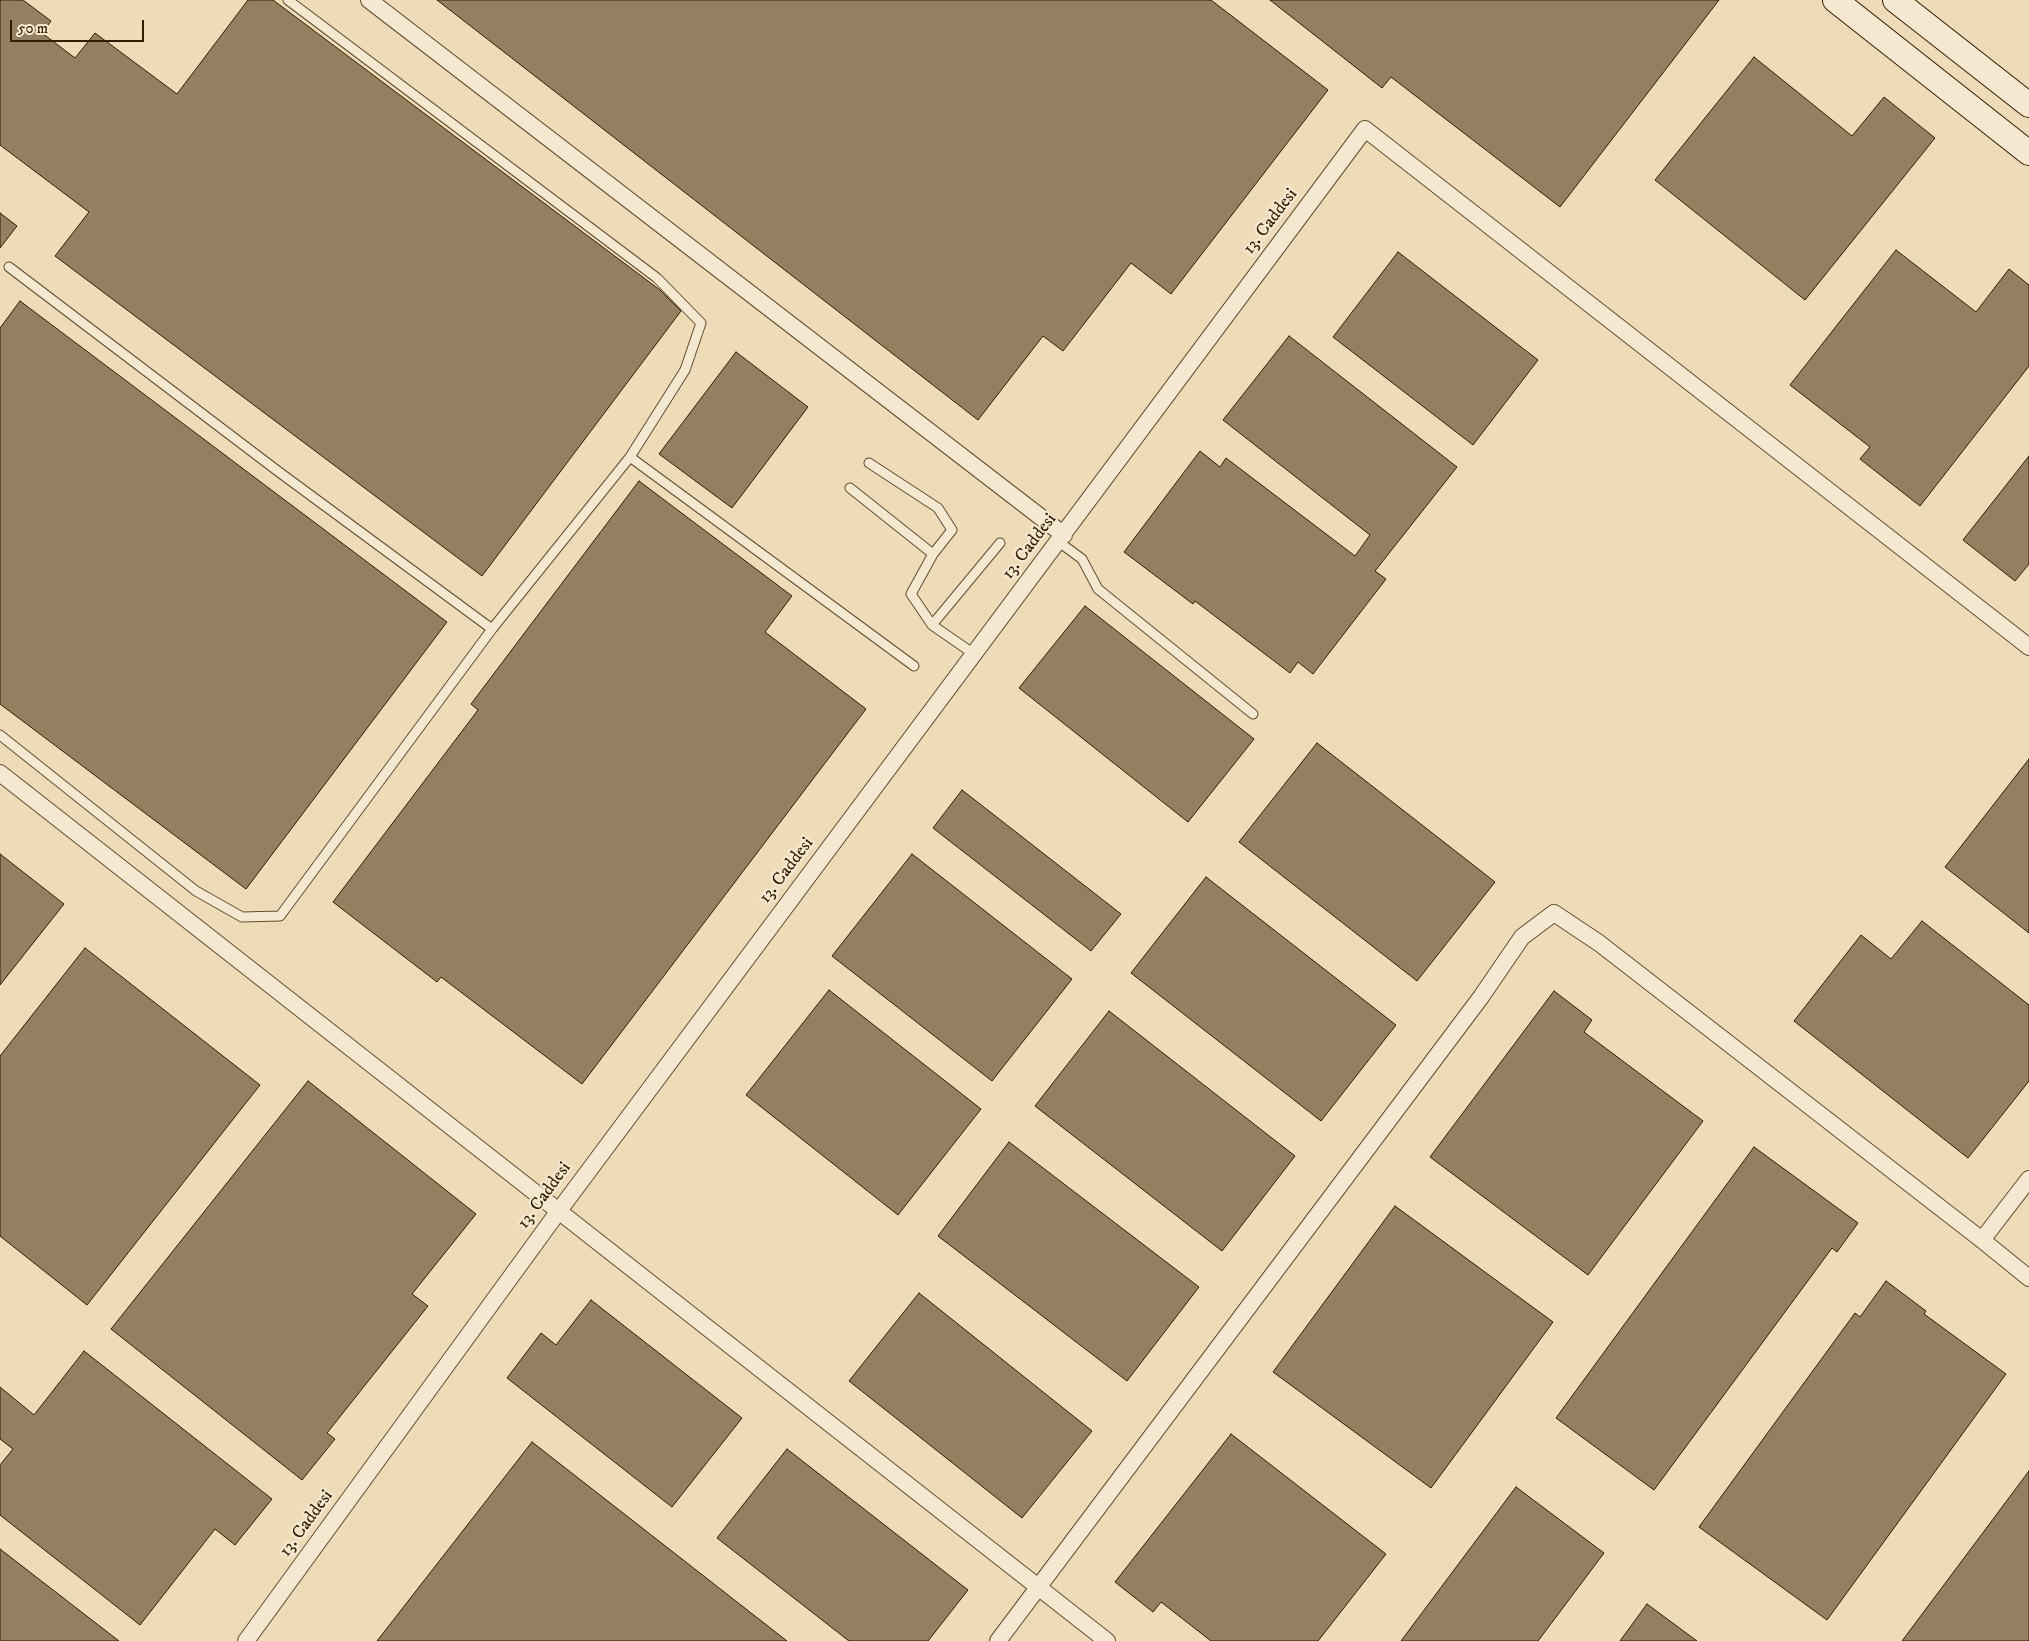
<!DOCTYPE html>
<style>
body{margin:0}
#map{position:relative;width:2029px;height:1641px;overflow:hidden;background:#eedcb8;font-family:"IM FELL DW Pica",serif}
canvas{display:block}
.scale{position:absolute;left:10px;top:20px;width:134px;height:22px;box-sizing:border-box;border:2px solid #331d00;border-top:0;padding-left:6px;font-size:15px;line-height:18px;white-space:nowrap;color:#331d00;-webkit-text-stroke:4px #f4e8d1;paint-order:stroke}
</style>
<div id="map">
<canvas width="2029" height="1641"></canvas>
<div class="scale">50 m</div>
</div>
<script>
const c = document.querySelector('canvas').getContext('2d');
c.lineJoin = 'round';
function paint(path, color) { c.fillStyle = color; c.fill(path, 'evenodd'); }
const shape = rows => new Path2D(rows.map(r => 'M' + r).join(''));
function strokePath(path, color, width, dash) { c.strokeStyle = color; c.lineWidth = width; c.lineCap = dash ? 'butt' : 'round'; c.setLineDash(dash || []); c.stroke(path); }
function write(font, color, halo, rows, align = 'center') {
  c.font = font + ' "IM FELL DW Pica",serif'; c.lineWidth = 4.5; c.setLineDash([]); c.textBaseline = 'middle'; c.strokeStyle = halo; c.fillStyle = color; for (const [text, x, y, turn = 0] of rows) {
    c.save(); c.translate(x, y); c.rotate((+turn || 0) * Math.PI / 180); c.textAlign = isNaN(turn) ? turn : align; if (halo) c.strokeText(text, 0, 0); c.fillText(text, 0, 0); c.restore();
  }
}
const building = shape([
 [0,0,23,0,51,21,42,33,75,58,95,33,177,94,248,0,273,0,660,290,681,311,482,576,55,256,89,212,0,145,0,0],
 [437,0,1211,0,1328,90,1171,294,1131,263,1063,351,1043,336,978,420,437,0],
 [1270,0,1719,0,1560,207,1391,77,1382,88,1270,0],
 [1754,57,1852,136,1884,97,1935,138,1805,300,1655,180,1754,57],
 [0,213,17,226,0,248,0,213],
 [1896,250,1976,312,2009,269,2029,285,2029,366,1920,506,1860,459,1870,447,1790,385,1896,250],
 [1398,252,1538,360,1473,445,1333,337,1398,252],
 [20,301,447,622,246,889,0,704,0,328,20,301],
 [1289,336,1457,467,1375,571,1386,579,1313,674,1298,662,1290,673,1195,601,1193,604,1124,552,1200,451,1220,467,1226,458,1355,556,1370,535,1223,420,1289,336],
 [736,352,808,407,732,508,659,454,736,352],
 [2029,456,2029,564,2015,581,1963,540,2029,456],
 [639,481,792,596,765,632,866,709,582,1084,441,977,437,982,333,902,478,710,471,704,639,481],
 [1085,606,1254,739,1188,822,1019,688,1085,606],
 [1317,743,1495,882,1417,981,1239,842,1317,743],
 [2029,759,2029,933,1945,867,2029,759],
 [962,790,1121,914,1091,951,933,828,962,790],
 [0,854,64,904,0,985,0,854],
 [912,854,1072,979,992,1081,832,956,912,854],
 [1206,877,1396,1025,1321,1121,1131,973,1206,877],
 [1922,921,2029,1005,2029,1081,1968,1158,1794,1021,1861,935,1891,959,1922,921],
 [85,948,260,1085,87,1305,0,1236,0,1056,85,948],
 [829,990,981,1109,898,1215,746,1095,829,990],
 [1554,991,1592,1020,1584,1032,1703,1121,1588,1275,1430,1157,1554,991],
 [1109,1011,1295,1156,1222,1251,1035,1106,1109,1011],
 [308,1081,476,1214,412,1294,428,1306,327,1433,335,1439,302,1480,111,1329,308,1081],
 [1009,1142,1199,1287,1127,1381,938,1236,1009,1142],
 [1754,1147,1858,1223,1837,1252,1832,1248,1654,1490,1556,1418,1754,1147],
 [1395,1206,1553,1322,1431,1488,1273,1372,1395,1206],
 [1886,1281,1926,1311,1924,1314,2006,1374,1827,1620,1699,1527,1855,1313,1860,1317,1886,1281],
 [919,1293,1092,1431,1022,1518,849,1381,919,1293],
 [591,1300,742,1418,672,1507,507,1378,541,1333,556,1345,591,1300],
 [84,1351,272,1499,235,1545,215,1529,140,1625,0,1515,0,1465,13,1449,0,1439,0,1387,34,1415,84,1351],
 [1231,1434,1386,1554,1318,1641,1211,1641,1161,1602,1153,1612,1115,1582,1231,1434],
 [532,1442,787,1641,377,1641,532,1442],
 [787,1449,968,1590,928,1641,849,1641,717,1538,787,1449],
 [2029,1471,2029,1641,1902,1641,2029,1471],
 [1516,1487,1604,1553,1538,1641,1401,1641,1516,1487],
 [0,1549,119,1641,0,1641,0,1549],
 [1647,1604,1697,1641,1620,1641,1647,1604]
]);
const lane = shape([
 [9,267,279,472,492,629],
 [630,457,914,666],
 [869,463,938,508,952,530,933,554,911,594,932,625,974,654],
 [850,488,933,554],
 [1059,542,1082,559,1098,589,1253,714],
 [932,625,1000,543],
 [0,735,196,891,242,917,280,916,492,629,630,457,685,370,701,323,657,278,288,0]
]);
const street = shape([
 [369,0,1064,535],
 [0,773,1107,1641],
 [1982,1240,2029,1179],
 [246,1641,558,1212,1365,129,2029,647],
 [998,1641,1481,997,1522,937,1554,913,1599,943,1982,1240,2029,1278]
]);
const secondary = shape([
 [1835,0,2029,153],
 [1895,0,2029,105]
]);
const streetNames = [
 ["13. Caddesi",1271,222,-53],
 ["13. Caddesi",1030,547,-53],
 ["13. Caddesi",787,871,-53],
 ["13. Caddesi",545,1196,-54],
 ["13. Caddesi",307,1524,-54]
];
paint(building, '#948060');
strokePath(building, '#331d00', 1);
strokePath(lane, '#624d2e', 11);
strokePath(street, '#624d2e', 18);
strokePath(secondary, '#331d00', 26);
strokePath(lane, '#f4e8d1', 9);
strokePath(street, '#f4e8d1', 16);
strokePath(secondary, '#f4e8d1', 24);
write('18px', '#331d00', '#f4e8d1', streetNames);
</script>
